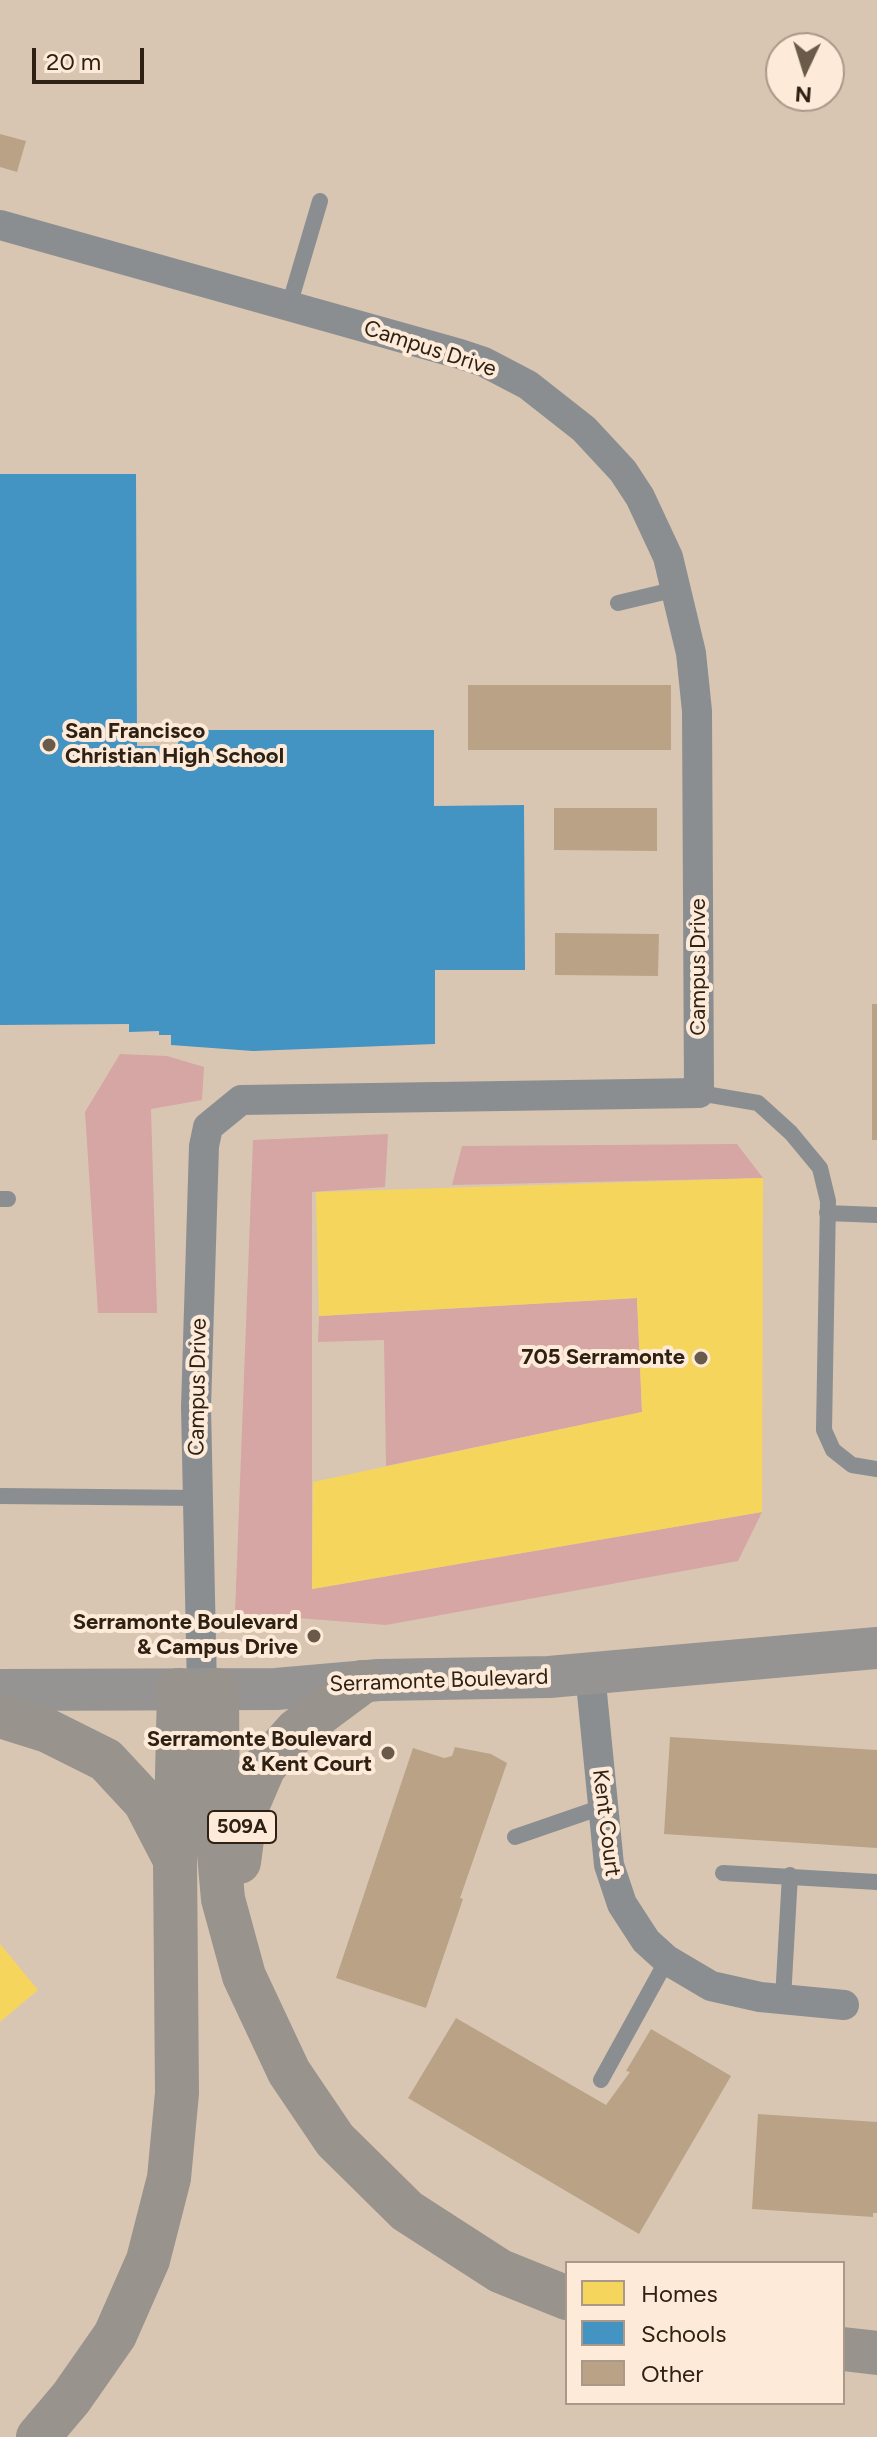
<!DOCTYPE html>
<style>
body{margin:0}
#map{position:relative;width:877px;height:2437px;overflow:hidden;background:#d9c6b2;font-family:Figtree,sans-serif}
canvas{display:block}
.legend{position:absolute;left:565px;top:2261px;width:280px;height:144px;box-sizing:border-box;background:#fdead8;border:2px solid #aa9989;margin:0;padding:10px 14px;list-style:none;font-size:24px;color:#2e2012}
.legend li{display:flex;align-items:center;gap:16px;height:40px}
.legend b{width:40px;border:2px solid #aa9989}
.north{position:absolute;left:765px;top:32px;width:80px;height:80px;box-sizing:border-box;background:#fdead8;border:2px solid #aa9989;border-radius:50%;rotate:184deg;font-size:22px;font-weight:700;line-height:32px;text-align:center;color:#2e2012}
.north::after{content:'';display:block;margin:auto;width:28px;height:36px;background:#6a5a4a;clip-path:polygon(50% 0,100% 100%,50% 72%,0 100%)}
.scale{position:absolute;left:32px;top:48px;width:112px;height:36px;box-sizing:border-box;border:4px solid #2e2012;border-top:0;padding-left:10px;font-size:24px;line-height:28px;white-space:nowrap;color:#2e2012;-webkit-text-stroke:6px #fdead8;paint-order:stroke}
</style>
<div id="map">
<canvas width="877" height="2437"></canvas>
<ul class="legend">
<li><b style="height:22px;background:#f6d55c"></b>Homes</li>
<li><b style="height:22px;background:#4393c3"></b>Schools</li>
<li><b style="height:22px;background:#baa287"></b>Other</li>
</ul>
<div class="north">N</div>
<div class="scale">20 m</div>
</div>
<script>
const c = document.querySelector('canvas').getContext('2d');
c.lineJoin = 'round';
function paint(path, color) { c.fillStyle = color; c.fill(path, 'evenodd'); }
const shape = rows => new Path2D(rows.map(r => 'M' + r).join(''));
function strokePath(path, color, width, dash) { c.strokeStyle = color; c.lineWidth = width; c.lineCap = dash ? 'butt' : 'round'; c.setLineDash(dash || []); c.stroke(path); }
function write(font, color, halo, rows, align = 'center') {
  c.font = font + ' Figtree,sans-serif'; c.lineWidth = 8; c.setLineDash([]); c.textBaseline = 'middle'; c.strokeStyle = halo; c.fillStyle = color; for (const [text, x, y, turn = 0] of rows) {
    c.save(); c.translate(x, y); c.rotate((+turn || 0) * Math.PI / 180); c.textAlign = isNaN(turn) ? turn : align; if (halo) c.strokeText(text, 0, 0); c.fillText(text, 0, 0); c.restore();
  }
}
const green = shape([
 [120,1054,167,1056,204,1067,202,1100,151,1109,157,1313,98,1313,85,1112],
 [388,1134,385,1187,312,1192,312,1589,762,1512,738,1561,386,1625,235,1613,253,1140],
 [737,1144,763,1178,452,1185,462,1146],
 [637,1298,642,1412,386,1466,384,1340,318,1342,319,1316]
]);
const homes = shape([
 [763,1178,762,1512,312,1589,313,1482,642,1412,637,1298,319,1316,316,1192],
 [0,1944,38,1990,0,2022]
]);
const schools = shape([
 [0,474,136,474,137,746,178,746,179,730,434,730,434,806,524,805,525,970,435,970,435,1044,253,1051,171,1045,171,1035,159,1035,159,1031,129,1032,129,1024,0,1025]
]);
const building = shape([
 [0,134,26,141,17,172,0,167],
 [468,685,671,685,671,750,468,750],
 [554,808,657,808,657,851,554,850],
 [555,933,659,934,658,976,555,975],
 [872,1004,877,1004,877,1140,872,1140],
 [670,1737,877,1750,877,1848,664,1834],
 [455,1747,491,1754,507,1763,460,1898,463,1899,426,2008,336,1978,413,1748,444,1758,452,1756],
 [456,2018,606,2105,630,2072,626,2071,651,2029,731,2076,639,2234,408,2098],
 [758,2114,877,2122,877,2213,873,2213,873,2217,752,2209]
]);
const lane = shape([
 [289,306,320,201],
 [618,603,677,589],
 [699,1093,758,1103,791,1133,820,1168,828,1201,824,1430,833,1450,852,1465,877,1469],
 [0,1199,8,1199],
 [827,1213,877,1215],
 [0,1496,198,1498],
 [515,1837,602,1807],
 [723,1873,877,1882],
 [783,1999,790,1875],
 [601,2080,667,1960]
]);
const street = shape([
 [0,225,460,354,484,362,528,385,584,429,623,471,640,497,668,557,691,653,697,711,699,1093,241,1100,208,1127,204,1146,196,1407,202,1690],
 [590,1673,609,1865,622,1904,646,1941,667,1960,711,1986,760,1997,844,2005]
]);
const secondary = shape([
 [0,1690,276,1689,379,1680,549,1677,877,1648]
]);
const highway = shape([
 [217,1690,218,1843,223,1899,244,1976,289,2072,335,2140,407,2211,500,2271,567,2298],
 [0,1716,48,1731,106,1760,145,1802,173,1856],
 [239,1862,246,1809,264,1767,296,1731,362,1682],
 [843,2349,877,2353],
 [38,2437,71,2398,115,2335,148,2260,169,2178,177,2093,175,1860,179,1690]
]);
const markers = [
 [49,745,8,"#6a5a4a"],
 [701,1358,8,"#6a5a4a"],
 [314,1636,8,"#6a5a4a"],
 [388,1753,8,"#6a5a4a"]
];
const shields = [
 [242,1827,68]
];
const shieldNames = [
 ["509A",242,1827]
];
const streetNames = [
 ["Campus Drive",430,349,18],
 ["Campus Drive",699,967,-90],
 ["Campus Drive",198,1387,-89],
 ["Serramonte Boulevard",439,1681,-2],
 ["Kent Court",606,1823,83]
];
const poiNames = [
 ["San Francisco",65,732,"left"],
 ["Christian High School",65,757,"left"],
 ["705 Serramonte",685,1358],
 ["Serramonte Boulevard",298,1623],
 ["& Campus Drive",298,1648],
 ["Serramonte Boulevard",372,1740],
 ["& Kent Court",372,1765]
];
paint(green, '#d5a6a4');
paint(homes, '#f6d55c');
paint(schools, '#4393c3');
paint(building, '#baa287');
strokePath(lane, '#8a8e91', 16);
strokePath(street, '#8a8e91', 30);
strokePath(secondary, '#959492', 42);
strokePath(highway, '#98938d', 44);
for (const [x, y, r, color] of markers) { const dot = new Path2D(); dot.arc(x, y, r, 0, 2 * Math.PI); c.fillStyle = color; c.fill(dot); strokePath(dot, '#fdead8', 3); }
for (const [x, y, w] of shields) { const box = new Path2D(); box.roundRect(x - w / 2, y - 16, w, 32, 6); c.fillStyle = '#fdead8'; c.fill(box); strokePath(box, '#2e2012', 2); }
write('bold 20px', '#2e2012', null, shieldNames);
write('22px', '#2e2012', '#fdead8', streetNames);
write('bold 22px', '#2e2012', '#fdead8', poiNames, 'right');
</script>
